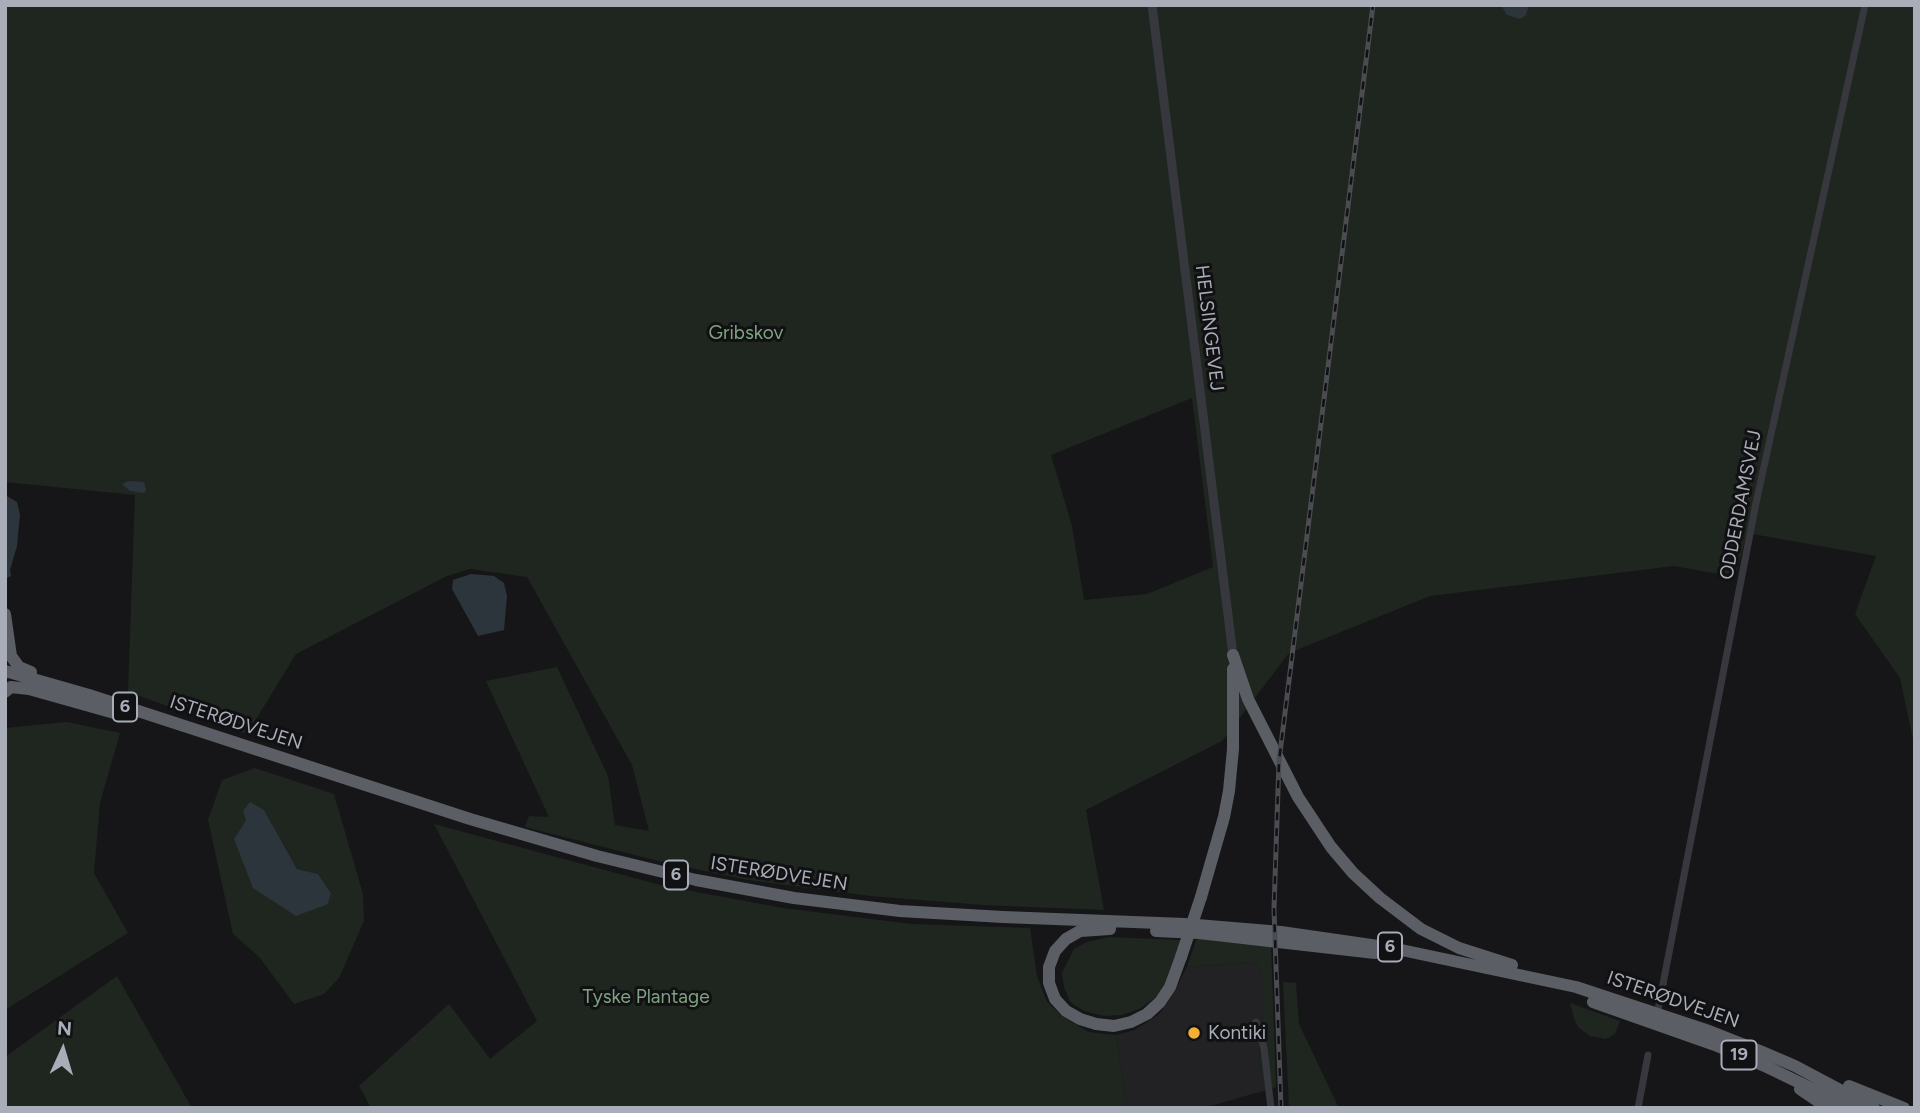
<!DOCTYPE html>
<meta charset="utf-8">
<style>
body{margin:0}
#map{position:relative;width:1920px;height:1113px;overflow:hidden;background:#161618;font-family:Figtree,sans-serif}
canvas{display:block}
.frame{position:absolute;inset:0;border:7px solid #a8adb8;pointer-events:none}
.north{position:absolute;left:28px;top:1015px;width:70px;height:70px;-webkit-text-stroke:5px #111113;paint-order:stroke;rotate:4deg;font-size:19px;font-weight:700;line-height:28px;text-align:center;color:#a8adb8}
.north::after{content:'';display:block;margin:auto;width:24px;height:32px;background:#a8adb8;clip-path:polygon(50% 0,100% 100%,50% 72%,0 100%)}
</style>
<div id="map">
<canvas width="1920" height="1113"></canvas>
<div class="frame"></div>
<div class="north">N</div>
</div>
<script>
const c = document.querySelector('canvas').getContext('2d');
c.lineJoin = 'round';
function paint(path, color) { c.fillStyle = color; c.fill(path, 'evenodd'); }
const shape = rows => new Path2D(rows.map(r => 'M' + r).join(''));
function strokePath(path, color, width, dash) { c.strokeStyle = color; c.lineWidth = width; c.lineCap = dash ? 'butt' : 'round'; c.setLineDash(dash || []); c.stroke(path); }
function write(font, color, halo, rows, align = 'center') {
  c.font = font + ' Figtree,sans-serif'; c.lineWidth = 6; c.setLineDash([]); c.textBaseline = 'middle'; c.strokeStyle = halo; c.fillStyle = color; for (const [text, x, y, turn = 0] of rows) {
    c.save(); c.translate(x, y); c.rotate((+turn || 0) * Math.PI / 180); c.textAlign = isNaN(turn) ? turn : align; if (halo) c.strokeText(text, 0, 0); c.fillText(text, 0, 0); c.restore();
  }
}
const built = shape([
 [1249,962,1259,967,1264,981,1264,1029,1259,1052,1263,1091,1203,1108,1127,1108,1116,1035,1135,1030,1158,1015,1169,1001,1187,967]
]);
const green = shape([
 [5,5,1915,5,1915,749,1900,678,1855,614,1876,556,1747,533,1735,577,1674,566,1430,596,1289,653,1222,741,1086,810,1104,910,983,905,870,896,748,880,662,862,525,827,529,816,549,817,486,681,557,667,608,776,615,825,649,831,632,765,527,577,470,569,447,576,296,654,247,734,128,692,135,495,5,482],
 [1192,398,1213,567,1147,594,1084,600,1072,526,1051,455],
 [67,722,120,733,100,803,94,873,128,933,5,1010,5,728],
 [255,768,334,794,363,894,364,921,339,978,324,994,294,1004,260,958,233,934,208,820,222,780],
 [264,810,297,869,318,874,331,892,328,904,234,839,246,820],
 [434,824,664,886,783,908,912,924,1030,928,1037,976,1047,1002,1063,1017,1089,1032,1116,1035,1127,1108,371,1108,359,1086,449,1004,490,1059,537,1021],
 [1108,937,1181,940,1169,979,1156,997,1141,1008,1123,1015,1104,1016,1084,1011,1070,1002,1064,987,1062,973,1074,949,1087,942],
 [1197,938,1271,945,1276,1087,1263,1091,1259,1052,1264,1029,1264,981,1259,967,1249,962,1187,967],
 [117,976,192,1108,5,1108,5,1057],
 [1283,982,1296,983,1299,1024,1339,1108,1289,1108],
 [1570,1003,1620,1021,1615,1034,1606,1039,1590,1036,1579,1028,1575,1021]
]);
const water = shape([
 [1501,5,1529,5,1526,15,1520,19,1507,15],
 [129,481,144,482,146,490,144,493,130,491,122,484],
 [5,495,17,502,20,515,17,546,10,570,11,576,7,578,5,576],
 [471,574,494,576,504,583,507,596,504,630,478,636,452,589,453,580],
 [250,802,264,810,297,869,318,874,331,893,328,904,296,916,253,888,234,839,246,820,243,811]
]);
const minor = shape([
 [1657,1015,1756,503,1865,5],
 [1256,1022,1264,1048,1271,1108],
 [1638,1108,1648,1055]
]);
const tertiary = shape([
 [1152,5,1233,655]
]);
const trunk = shape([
 [5,614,11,656,19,667,31,672],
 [1233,655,1248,699,1298,797,1331,847,1353,873,1380,898,1421,929,1459,948,1512,965],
 [5,671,89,695,470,819,597,856,696,880,794,898,900,911,1003,917,1185,924,1281,932,1392,948,1576,987,1709,1031,1760,1051,1795,1066,1874,1108],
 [5,692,11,687,29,689,125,716],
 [1201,897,1224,817,1229,791,1233,749,1233,669],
 [1110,929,1080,931,1066,939,1055,951,1049,967,1049,983,1055,999,1066,1011,1080,1019,1096,1024,1114,1026,1131,1022,1147,1014,1160,1002,1170,987,1181,957],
 [1156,931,1199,933,1375,953],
 [1593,1002,1715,1045,1767,1067,1852,1108],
 [1849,1086,1904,1108],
 [1800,1089,1828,1108]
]);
const rail = shape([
 [1281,1108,1274,909,1279,761,1373,5]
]);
const trunkBridge = shape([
 [1181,957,1201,897]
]);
const markers = [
 [1194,1033,7,"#f2b134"]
];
const shields = [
 [125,707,24],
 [676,875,24],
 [1390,947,24],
 [1739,1055,35]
];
const shieldNames = [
 ["6",125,707],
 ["6",676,875],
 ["6",1390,947],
 ["19",1739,1055]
];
const streetNames = [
 ["HELSINGEVEJ",1209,328,83],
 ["ODDERDAMSVEJ",1741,505,-79],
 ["ISTERØDVEJEN",236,723,18],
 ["ISTERØDVEJEN",779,874,9],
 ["ISTERØDVEJEN",1673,1000,19]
];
const parkNames = [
 ["Gribskov",746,333],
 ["Tyske Plantage",646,997]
];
const poiNames = [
 ["Kontiki",1208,1033]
];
paint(built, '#222225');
paint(green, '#1e261f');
paint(water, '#2c353c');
strokePath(minor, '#37383d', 7);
strokePath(tertiary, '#37383d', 9);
strokePath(trunk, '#5b5e65', 12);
strokePath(rail, '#4a4c52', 5);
strokePath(rail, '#111113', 2.5, [8]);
strokePath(trunkBridge, '#5b5e65', 12);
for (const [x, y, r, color] of markers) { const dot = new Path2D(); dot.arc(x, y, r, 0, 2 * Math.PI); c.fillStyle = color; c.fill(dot); strokePath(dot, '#111113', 2.5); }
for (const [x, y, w] of shields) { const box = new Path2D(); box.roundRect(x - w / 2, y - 14.5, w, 29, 5); c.fillStyle = '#111113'; c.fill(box); strokePath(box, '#a8adb8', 2); }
write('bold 18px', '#a8adb8', null, shieldNames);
write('19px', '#a8adb8', '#111113', streetNames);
write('19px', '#7fa381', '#111113', parkNames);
write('19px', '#a8adb8', '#111113', poiNames, 'left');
</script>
